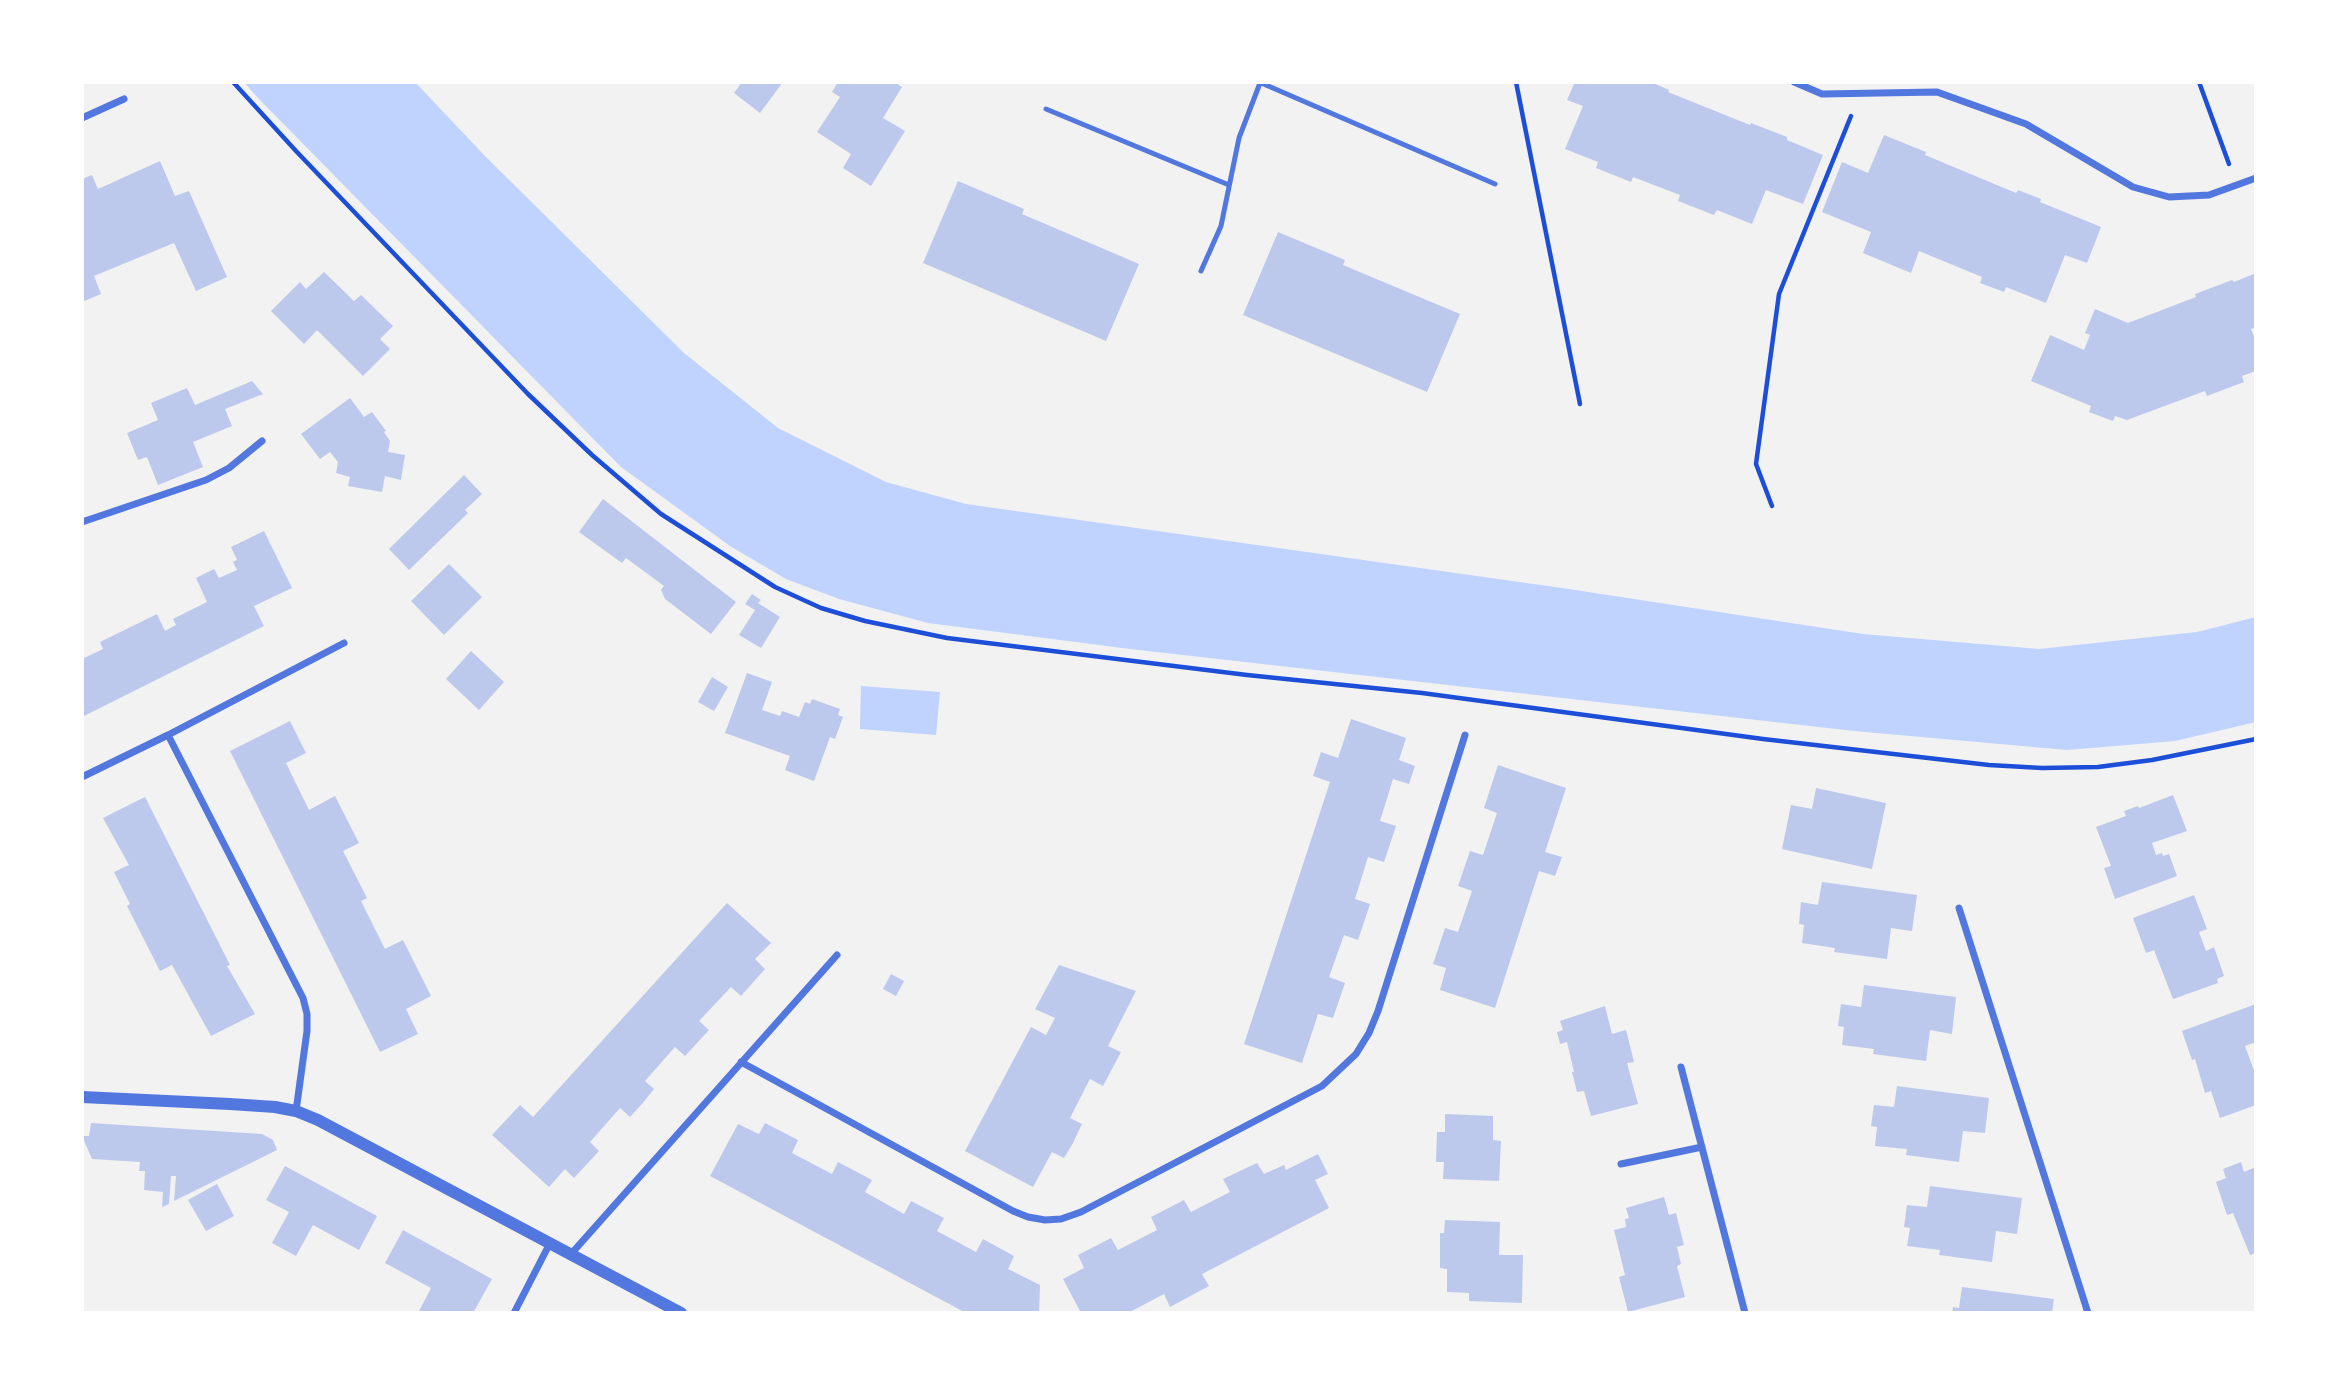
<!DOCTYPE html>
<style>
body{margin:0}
#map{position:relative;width:2338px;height:1395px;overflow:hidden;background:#f2f2f2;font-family:"Nunito Sans",sans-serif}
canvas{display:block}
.frame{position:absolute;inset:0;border:84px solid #fff;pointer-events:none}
</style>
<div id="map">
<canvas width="2338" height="1395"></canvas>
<div class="frame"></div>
</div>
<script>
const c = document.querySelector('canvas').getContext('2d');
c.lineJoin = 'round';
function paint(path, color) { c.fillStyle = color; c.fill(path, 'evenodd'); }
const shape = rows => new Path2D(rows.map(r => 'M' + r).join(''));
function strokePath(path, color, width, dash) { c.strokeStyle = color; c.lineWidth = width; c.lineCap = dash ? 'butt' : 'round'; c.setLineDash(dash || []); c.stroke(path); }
const water = shape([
 [244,82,415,82,484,155,684,353,778,428,886,482,966,504,1562,588,1863,634,2039,649,2197,632,2256,617,2256,722,2175,741,2067,750,1854,731,1130,649,928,623,839,599,786,579,730,546,621,467,258,98],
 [861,686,940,692,936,735,860,729]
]);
const building = shape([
 [742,82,783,82,760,113,734,93],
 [838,82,894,82,902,87,883,118,905,131,871,186,843,168,851,154,817,132,840,97,832,92],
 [1575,82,1651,82,1669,90,1668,92,1750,125,1751,123,1787,137,1787,140,1823,155,1803,204,1766,190,1752,224,1717,210,1714,215,1678,201,1680,195,1633,177,1631,182,1596,168,1598,162,1565,149,1583,106,1567,100],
 [1884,135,1926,152,1925,155,2016,193,2018,190,2041,199,2040,202,2101,227,2087,263,2065,255,2046,303,2006,287,2004,292,1980,283,1982,277,1919,251,1911,273,1863,253,1871,232,1822,212,1842,162,1868,173],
 [160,161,175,196,189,191,227,277,196,291,174,243,94,276,101,294,82,302,82,179,92,175,98,189],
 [958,181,1024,209,1022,214,1139,264,1106,341,923,263],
 [1278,232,1345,260,1343,265,1460,314,1427,392,1243,315],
 [324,272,354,301,361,295,393,326,380,339,390,349,363,376,317,330,304,344,271,311,300,282,306,289],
 [2256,273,2256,327,2251,329,2256,341,2256,371,2242,376,2244,382,2207,396,2205,391,2127,420,2115,416,2113,421,2089,412,2091,406,2031,381,2050,335,2084,350,2090,335,2085,333,2095,309,2128,323,2196,297,2195,294,2232,280,2234,282],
 [252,381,263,394,225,409,232,426,193,442,203,467,158,485,147,457,138,460,127,433,158,420,151,403,187,388,195,405],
 [350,398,364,417,372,412,386,431,384,432,390,441,388,452,405,455,401,480,385,476,382,492,348,486,350,477,336,473,338,462,330,452,320,459,301,434],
 [464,475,482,494,465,510,468,513,409,570,389,549],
 [603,499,736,602,711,634,665,599,661,590,664,586,626,558,622,563,579,532],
 [264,531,292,588,254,606,264,626,82,717,82,659,103,649,100,642,157,614,165,631,176,625,173,619,207,602,196,578,214,569,219,578,237,570,233,562,237,560,231,547],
 [449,564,482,597,444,635,411,601],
 [752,594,761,600,758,603,780,617,761,648,739,635,755,610,745,604],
 [471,651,504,682,479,710,446,679],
 [747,673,772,682,762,710,780,716,782,711,799,717,805,702,810,704,812,699,840,709,838,715,843,717,835,739,830,737,814,781,785,770,790,756,725,733],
 [712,677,728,687,714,711,698,702],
 [1351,719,1406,738,1399,760,1415,766,1409,784,1393,779,1380,821,1396,826,1384,862,1368,857,1355,899,1370,904,1358,940,1344,935,1329,977,1345,983,1333,1018,1318,1014,1302,1063,1244,1044,1330,782,1313,776,1321,752,1338,758],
 [290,721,306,753,286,763,309,810,335,796,359,843,343,851,367,898,361,901,385,949,403,940,431,996,406,1009,418,1034,380,1052,230,751],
 [1498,765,1566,788,1545,852,1562,857,1555,876,1539,871,1495,1008,1440,990,1446,968,1433,964,1445,928,1458,932,1472,891,1458,886,1470,851,1483,855,1497,813,1484,808],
 [1816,788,1886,803,1872,869,1782,849,1791,805,1812,809],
 [2173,795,2187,831,2152,843,2156,855,2162,853,2163,856,2169,854,2177,876,2115,899,2104,868,2111,866,2096,827,2126,816,2124,811,2138,806,2139,808],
 [145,797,230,965,227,966,255,1014,211,1036,172,965,160,971,127,906,130,904,114,872,129,865,103,818],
 [1822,882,1917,895,1912,931,1891,928,1887,959,1834,952,1835,948,1802,943,1804,925,1799,924,1801,902,1818,905],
 [2194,895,2207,929,2199,932,2206,951,2214,947,2224,976,2217,979,2218,983,2173,999,2154,950,2146,953,2133,918],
 [727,903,771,943,755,959,765,969,741,996,731,987,699,1021,709,1030,685,1056,675,1047,645,1081,654,1089,642,1104,630,1117,620,1108,590,1142,599,1151,574,1178,565,1169,549,1187,492,1135,520,1105,533,1117],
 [1059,965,1136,991,1108,1046,1121,1052,1103,1086,1090,1079,1070,1118,1082,1124,1073,1143,1064,1158,1052,1152,1033,1187,965,1151,1031,1027,1046,1035,1055,1018,1035,1009],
 [891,974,904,981,896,996,883,989],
 [1864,985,1956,997,1952,1034,1930,1030,1926,1061,1873,1054,1874,1049,1842,1045,1844,1027,1838,1026,1841,1004,1861,1007],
 [2256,1004,2256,1042,2245,1046,2256,1076,2256,1105,2220,1118,2211,1091,2205,1093,2195,1059,2192,1060,2182,1031],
 [1605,1006,1612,1034,1626,1030,1634,1062,1627,1063,1638,1104,1591,1116,1584,1091,1577,1092,1572,1072,1574,1072,1567,1042,1560,1044,1557,1032,1563,1030,1560,1021],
 [1897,1086,1989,1098,1985,1133,1963,1131,1959,1162,1906,1155,1907,1149,1875,1146,1877,1127,1871,1126,1874,1105,1894,1107],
 [1445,1114,1493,1116,1493,1140,1501,1141,1499,1181,1443,1179,1444,1162,1436,1162,1437,1132,1445,1132],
 [91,1123,262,1134,273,1140,277,1150,174,1201,176,1176,171,1176,169,1204,162,1207,163,1192,144,1190,145,1171,139,1171,140,1162,92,1159,82,1136,89,1136],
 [765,1123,798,1140,792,1153,813,1164,832,1174,838,1162,872,1180,865,1192,904,1214,911,1201,944,1218,937,1231,976,1252,983,1239,1014,1256,1008,1269,1040,1285,1039,1313,966,1313,710,1176,738,1124,759,1134],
 [1318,1154,1328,1174,1315,1180,1329,1208,1202,1274,1209,1286,1170,1307,1164,1294,1128,1313,1081,1313,1063,1279,1084,1268,1078,1255,1111,1238,1118,1250,1157,1230,1151,1217,1184,1200,1191,1212,1230,1192,1223,1179,1257,1163,1264,1174,1284,1165,1286,1170],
 [2241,1162,2244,1172,2256,1167,2256,1253,2250,1255,2233,1213,2227,1215,2216,1182,2226,1178,2223,1169],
 [285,1166,377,1216,359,1250,313,1225,296,1256,272,1243,289,1212,266,1200],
 [217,1184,234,1216,206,1231,188,1200],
 [1930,1186,2022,1198,2017,1234,1996,1231,1992,1262,1939,1255,1940,1250,1907,1246,1910,1228,1904,1227,1907,1205,1927,1207],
 [1664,1197,1669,1215,1676,1213,1684,1245,1677,1247,1681,1264,1677,1266,1685,1297,1628,1312,1619,1277,1625,1275,1614,1230,1626,1227,1625,1219,1629,1218,1626,1208],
 [1445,1220,1500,1222,1499,1255,1523,1255,1522,1303,1469,1301,1469,1293,1447,1292,1447,1269,1440,1268,1440,1233,1444,1233],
 [403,1230,492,1279,473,1313,442,1313,438,1311,437,1313,418,1313,431,1288,385,1263],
 [1962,1287,2054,1299,2052,1313,1952,1313,1953,1307,1959,1308]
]);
const path = shape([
 [233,82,296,151,528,394,592,455,661,514,775,587,821,608,865,621,947,638,1247,675,1422,693,1763,739,1989,765,2042,768,2098,767,2152,760,2256,739],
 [1516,82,1580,404],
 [2199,82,2229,164],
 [1772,506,1756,464,1779,294,1851,116]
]);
const service = shape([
 [1259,82,1495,184],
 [1046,109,1229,185],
 [1201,271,1221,226,1239,138,1260,83]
]);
const minor = shape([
 [1794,82,1822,94,1937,92,2026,124,2133,187,2169,197,2209,195,2256,178],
 [82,118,124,99],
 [82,522,206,480,229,468,262,441],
 [82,777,168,735],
 [1959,908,2088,1313],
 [741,1062,1013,1211,1028,1217,1045,1220,1061,1219,1081,1212,1322,1086,1356,1054,1369,1033,1378,1011,1465,735],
 [1681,1067,1745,1313],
 [296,1111,307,1031,307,1014,303,998,168,735,344,643],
 [1621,1164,1702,1147],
 [571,1254,837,955],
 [514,1313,550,1243]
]);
const tertiary = shape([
 [82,1097,230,1104,275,1107,296,1111,318,1120,681,1313]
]);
paint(water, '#bfd3fe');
paint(building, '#bdc9ec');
strokePath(path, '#1d4ed8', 4.5);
strokePath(service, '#5277de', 5);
strokePath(minor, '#5277de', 7);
strokePath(tertiary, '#5277de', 12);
</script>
